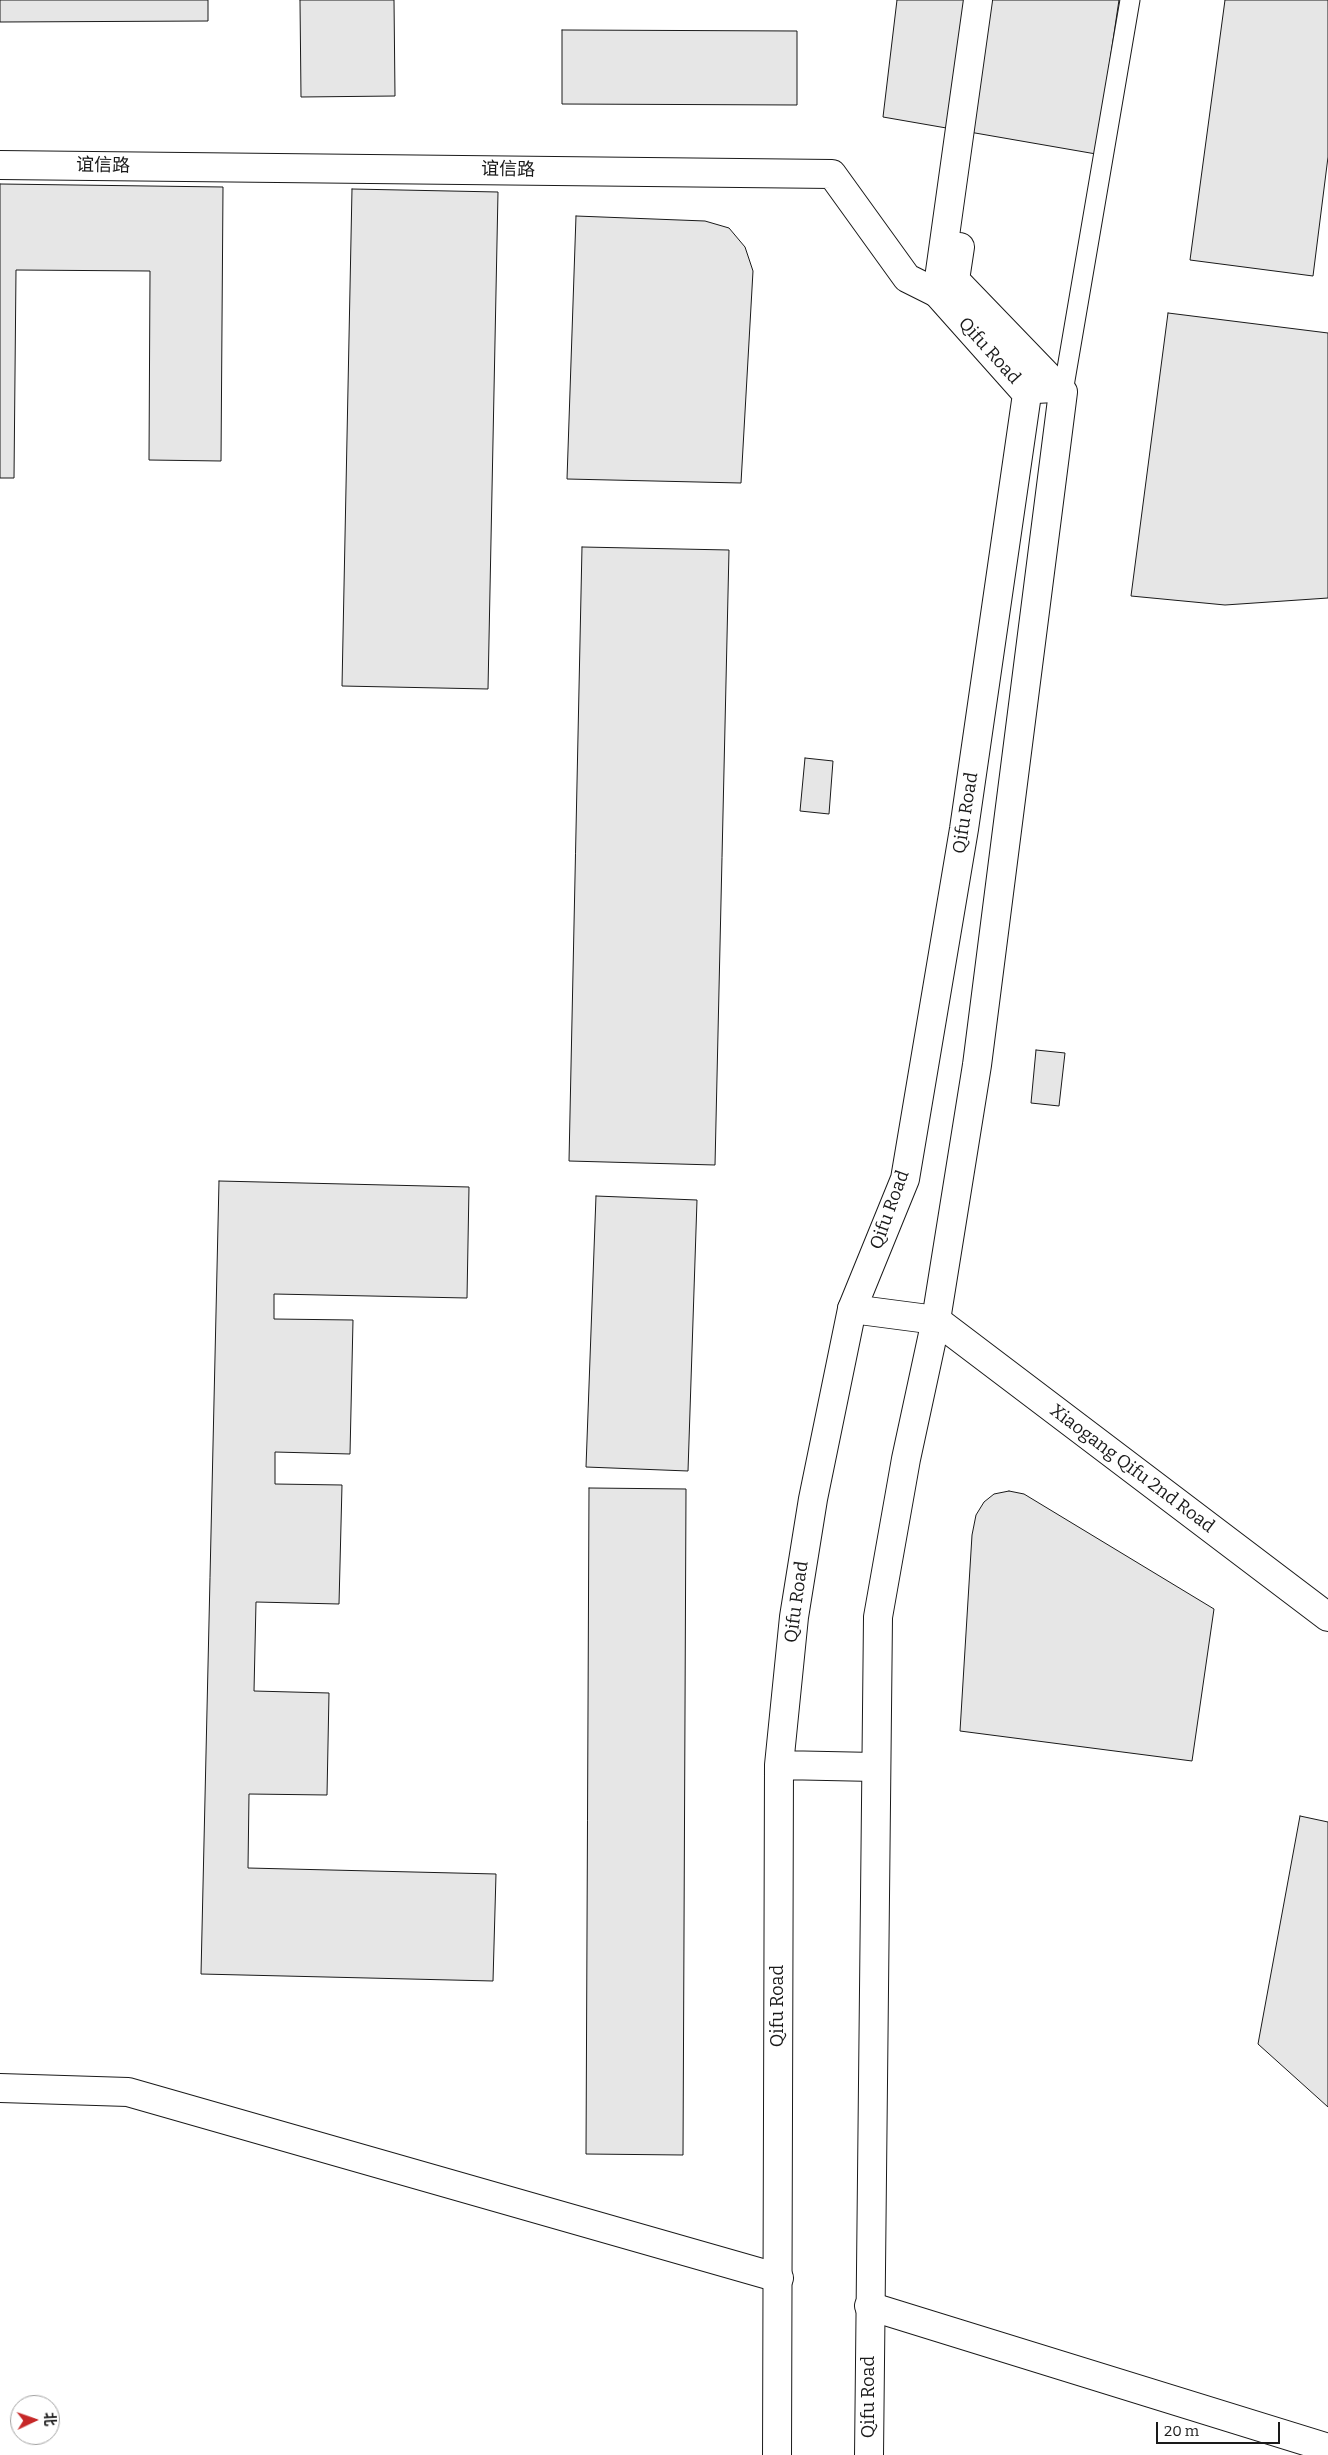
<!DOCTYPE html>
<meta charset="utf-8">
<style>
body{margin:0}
#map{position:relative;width:1328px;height:2455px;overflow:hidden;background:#fff;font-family:Bitter,"Noto Sans SC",serif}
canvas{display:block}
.north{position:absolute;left:10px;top:2395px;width:50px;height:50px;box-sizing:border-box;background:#fff;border:1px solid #a3a3a3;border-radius:50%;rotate:87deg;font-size:14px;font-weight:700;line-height:20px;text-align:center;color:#1a1a1a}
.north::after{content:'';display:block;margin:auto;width:18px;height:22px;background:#c62828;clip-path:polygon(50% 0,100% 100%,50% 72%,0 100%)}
.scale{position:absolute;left:1156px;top:2422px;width:124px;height:22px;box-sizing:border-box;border:2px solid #1a1a1a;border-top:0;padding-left:6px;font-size:15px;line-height:18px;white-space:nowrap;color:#1a1a1a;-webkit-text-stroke:4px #fff;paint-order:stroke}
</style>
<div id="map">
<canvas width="1328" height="2455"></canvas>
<div class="north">北</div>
<div class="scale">20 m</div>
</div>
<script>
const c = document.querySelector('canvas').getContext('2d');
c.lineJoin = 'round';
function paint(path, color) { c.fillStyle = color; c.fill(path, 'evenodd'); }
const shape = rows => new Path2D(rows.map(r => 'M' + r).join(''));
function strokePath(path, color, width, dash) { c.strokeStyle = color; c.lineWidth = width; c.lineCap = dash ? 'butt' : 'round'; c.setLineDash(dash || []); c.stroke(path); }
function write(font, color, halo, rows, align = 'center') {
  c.font = font + ' Bitter,"Noto Sans SC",serif'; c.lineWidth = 4; c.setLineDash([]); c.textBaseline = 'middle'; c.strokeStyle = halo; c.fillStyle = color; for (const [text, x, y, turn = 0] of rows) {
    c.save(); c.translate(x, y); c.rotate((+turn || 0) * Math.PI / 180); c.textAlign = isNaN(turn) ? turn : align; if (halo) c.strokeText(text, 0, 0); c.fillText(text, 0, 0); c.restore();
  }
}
const building = shape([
 [0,0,208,0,208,21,0,22,0,0],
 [300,0,394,0,395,96,301,97,300,0],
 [897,0,1119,0,1096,154,883,117,897,0],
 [1225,0,1328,0,1328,157,1313,276,1190,260,1225,0],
 [562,30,797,31,797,105,562,104,562,30],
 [0,184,223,187,221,461,149,460,150,271,16,270,14,478,0,478,0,184],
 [352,189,498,192,488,689,342,686,352,189],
 [576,216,705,221,729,228,745,247,753,271,741,483,567,479,576,216],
 [1168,313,1328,333,1328,598,1225,605,1131,596,1168,313],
 [582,547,729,550,715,1165,569,1161,582,547],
 [805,758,833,761,829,814,800,811,805,758],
 [1036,1050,1065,1053,1059,1106,1031,1103,1036,1050],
 [219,1181,469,1187,467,1298,274,1294,274,1319,353,1320,350,1454,275,1452,275,1484,342,1485,339,1604,256,1602,254,1691,329,1693,327,1795,249,1794,248,1868,496,1874,493,1981,201,1974,219,1181],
 [596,1196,697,1200,688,1471,586,1467,596,1196],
 [589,1488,686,1489,683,2155,586,2154,589,1488],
 [1009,1491,1024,1494,1214,1609,1192,1761,960,1731,972,1535,976,1515,984,1502,994,1494,1009,1491],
 [1300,1816,1328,1822,1328,2107,1258,2044,1300,1816]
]);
const lane = shape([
 [1027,394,1063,392,1130,0]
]);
const street = shape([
 [0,165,832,174,907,278,937,293,955,280],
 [852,1309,936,1320,1328,1617],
 [0,2088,128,2092,779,2278],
 [869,2306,1328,2448]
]);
const secondary = shape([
 [779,1765,875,1767],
 [777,2455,779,1765,794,1617,813,1499,852,1309,905,1179,964,829,1027,394,937,293,978,0],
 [869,2455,878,1617,906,1459,936,1320,977,1065,1063,392,955,280,960,247]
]);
const streetNames = [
 ["谊信路",103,166,1],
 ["谊信路",508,170,1],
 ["Qifu Road",989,351,48],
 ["Qifu Road",966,813,-81],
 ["Qifu Road",890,1210,-70],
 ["Xiaogang Qifu 2nd Road",1132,1469,37],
 ["Qifu Road",797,1602,-82],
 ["Qifu Road",778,2006,-90],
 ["Qifu Road",869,2397,-90]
];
paint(building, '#e6e6e6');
strokePath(building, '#1a1a1a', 1);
strokePath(lane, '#1a1a1a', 21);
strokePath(street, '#1a1a1a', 30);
strokePath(secondary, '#1a1a1a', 30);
strokePath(lane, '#fff', 19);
strokePath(street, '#fff', 28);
strokePath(secondary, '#fff', 28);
write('18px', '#1a1a1a', '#fff', streetNames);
</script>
